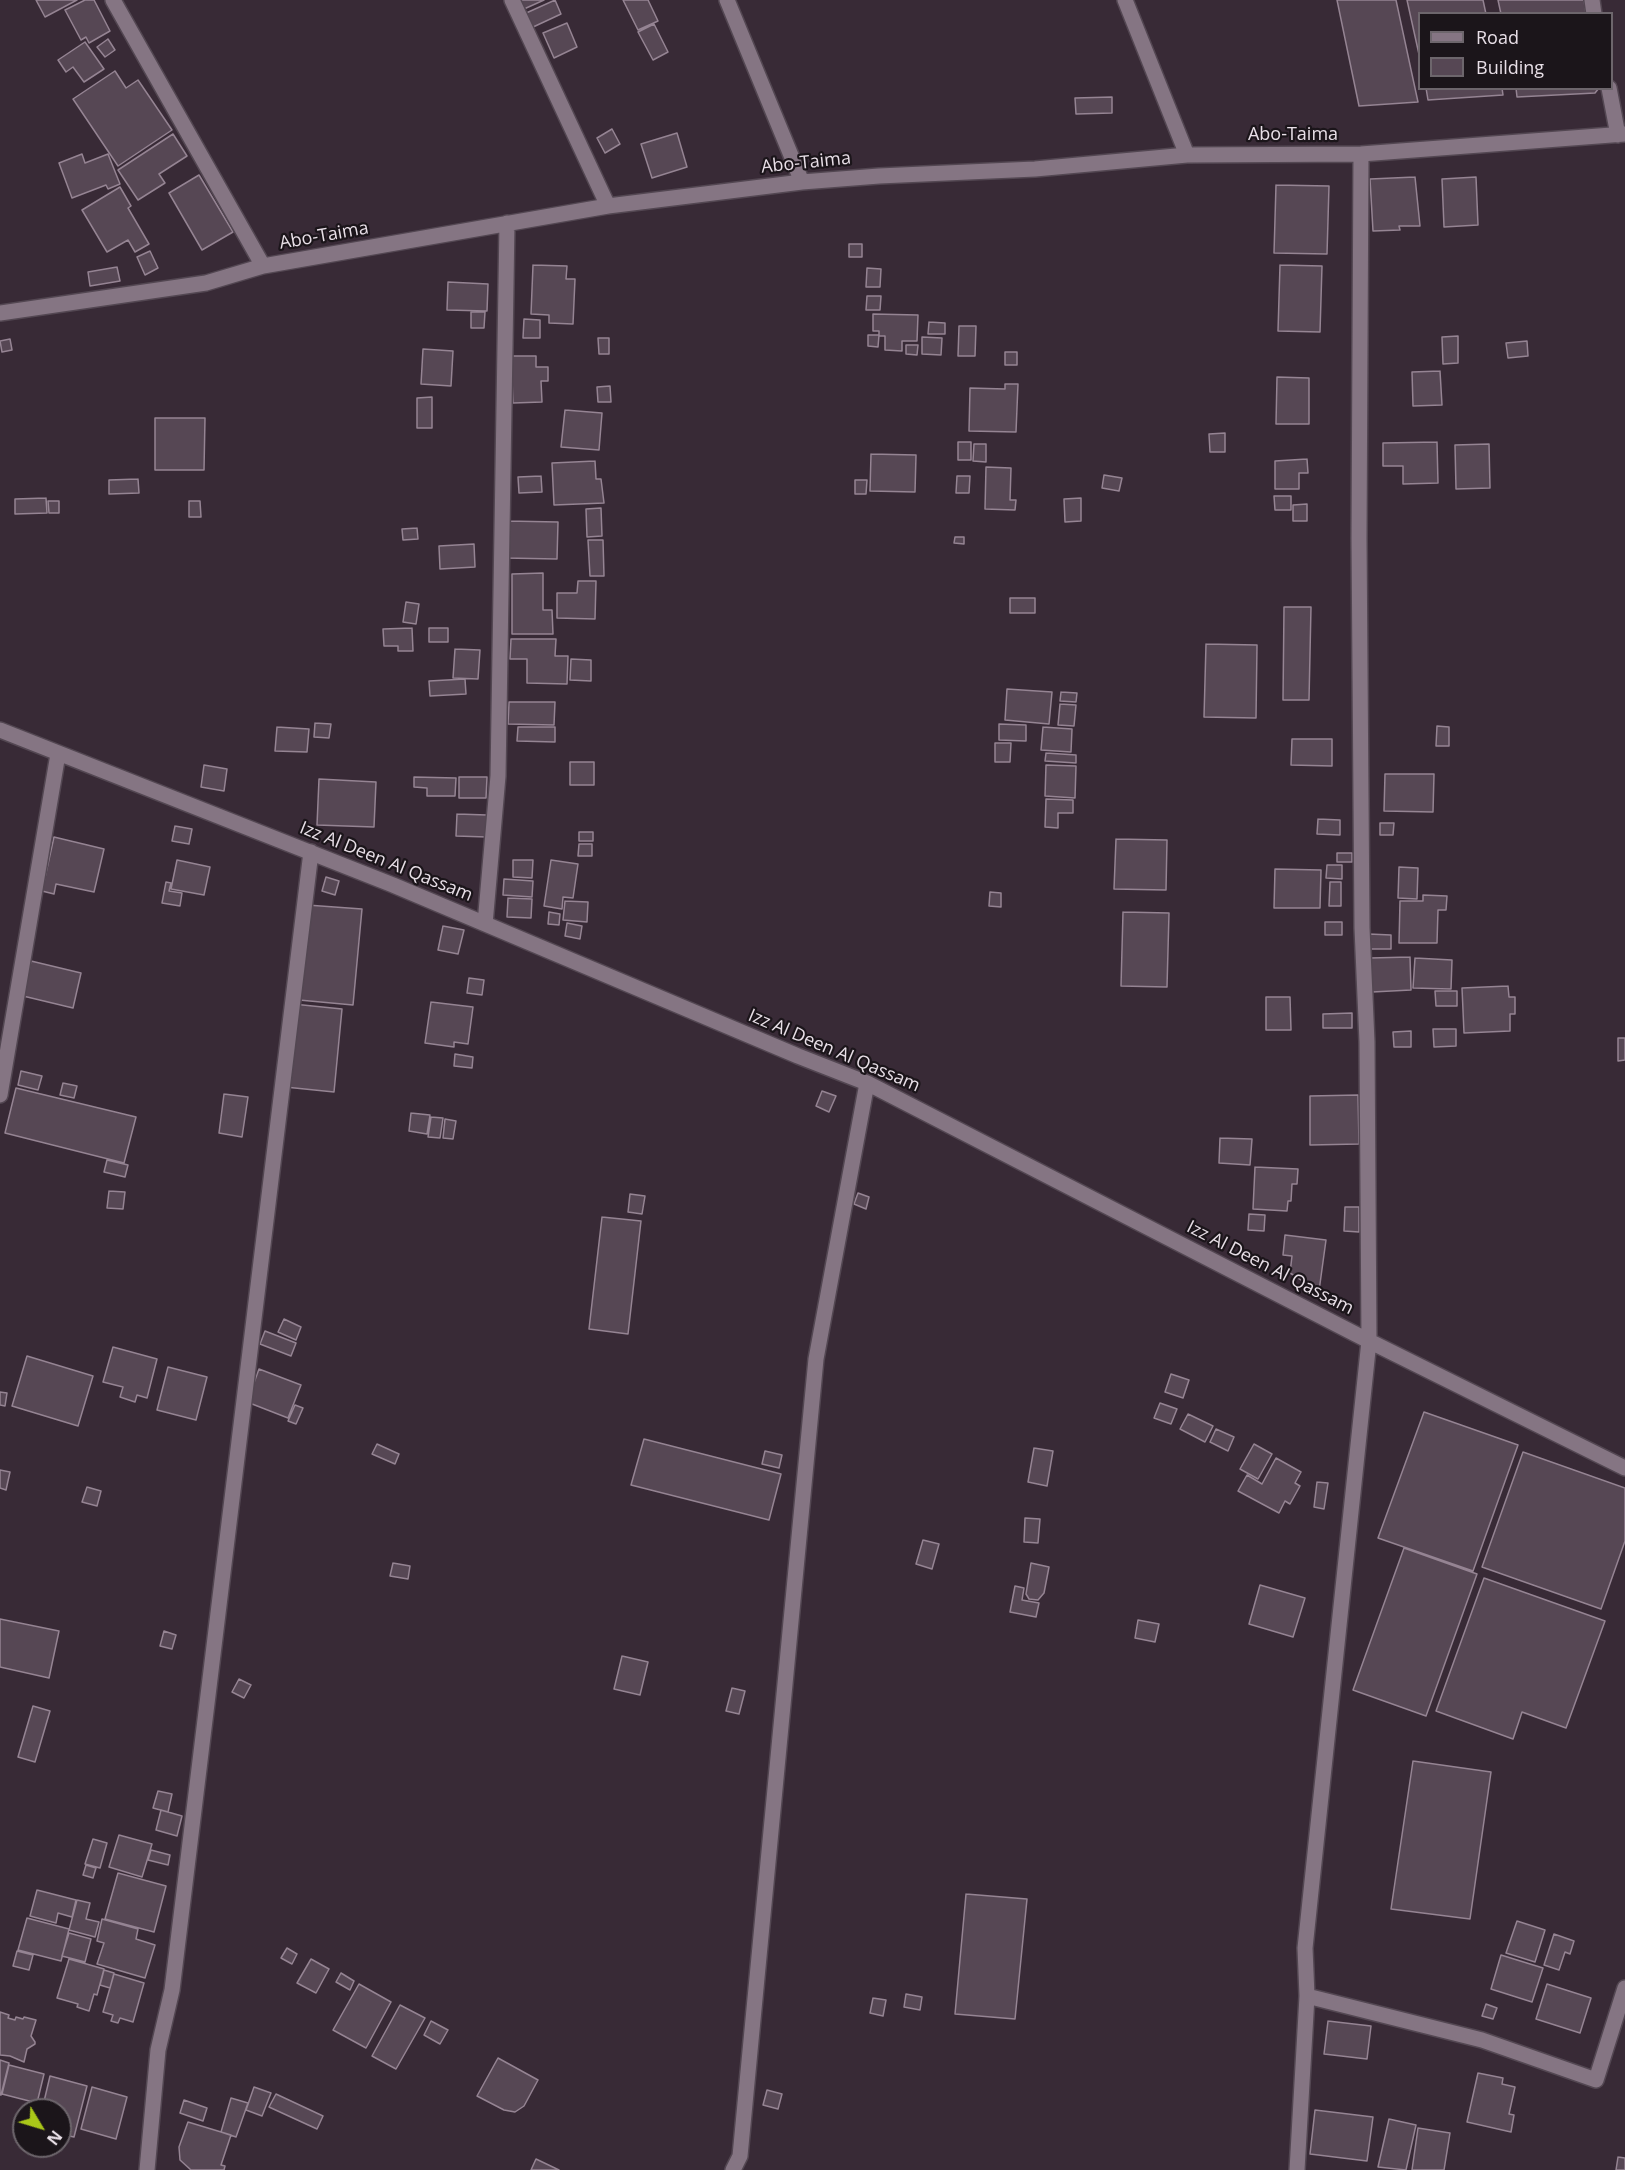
<!DOCTYPE html>
<style>
body{margin:0}
#map{position:relative;width:1625px;height:2170px;overflow:hidden;background:#382a36;font-family:"Open Sans",sans-serif}
canvas{display:block}
.legend{position:absolute;left:1418px;top:12px;width:195px;height:78px;box-sizing:border-box;background:#1b151a;border:2px solid #6d666c;margin:0;padding:8px 10px;list-style:none;font-size:18px;color:#e8dfe7}
.legend li{display:flex;align-items:center;gap:12px;height:30px}
.legend b{width:30px;border:2px solid #6d666c}
.north{position:absolute;left:12px;top:2098px;width:60px;height:60px;box-sizing:border-box;background:#1b151a;border:2px solid #6d666c;border-radius:50%;rotate:128deg;font-size:16px;font-weight:700;line-height:24px;text-align:center;color:#e8dfe7}
.north::after{content:'';display:block;margin:auto;width:21px;height:27px;background:#aac719;clip-path:polygon(50% 0,100% 100%,50% 72%,0 100%)}
</style>
<div id="map">
<canvas width="1625" height="2170"></canvas>
<ul class="legend">
<li><b style="height:8px;background:#857583"></b>Road</li>
<li><b style="height:16px;background:#564754"></b>Building</li>
</ul>
<div class="north">N</div>
</div>
<script>
const c = document.querySelector('canvas').getContext('2d');
c.lineJoin = 'round';
function paint(path, color) { c.fillStyle = color; c.fill(path, 'evenodd'); }
const shape = rows => new Path2D(rows.map(r => 'M' + r).join(''));
function strokePath(path, color, width, dash) { c.strokeStyle = color; c.lineWidth = width; c.lineCap = dash ? 'butt' : 'round'; c.setLineDash(dash || []); c.stroke(path); }
function write(font, color, halo, rows, align = 'center') {
  c.font = font + ' "Open Sans",sans-serif'; c.lineWidth = 4.5; c.setLineDash([]); c.textBaseline = 'middle'; c.strokeStyle = halo; c.fillStyle = color; for (const [text, x, y, turn = 0] of rows) {
    c.save(); c.translate(x, y); c.rotate((+turn || 0) * Math.PI / 180); c.textAlign = isNaN(turn) ? turn : align; if (halo) c.strokeText(text, 0, 0); c.fillText(text, 0, 0); c.restore();
  }
}
const building = shape([
 [36,0,77,0,45,17,36,0],
 [85,0,94,0,110,31,89,43,86,37,81,40,65,10,85,0],
 [520,0,544,0,524,9,520,0],
 [555,0,561,14,531,28,524,14,555,0],
 [623,0,648,0,658,21,638,30,623,0],
 [1337,0,1396,0,1418,102,1359,106,1337,0],
 [1407,0,1483,0,1486,14,1420,14,1420,59,1407,0],
 [1498,0,1584,0,1586,14,1501,14,1498,0],
 [567,23,577,47,554,58,543,33,567,23],
 [654,24,668,52,653,60,638,32,654,24],
 [108,39,115,50,105,57,97,47,108,39],
 [85,42,104,69,84,82,73,67,66,72,58,60,85,42],
 [115,71,126,88,138,80,172,130,118,166,73,99,115,71],
 [1426,88,1502,88,1503,95,1428,100,1426,88],
 [1516,88,1599,88,1595,93,1517,97,1516,88],
 [1112,97,1112,113,1076,114,1075,98,1112,97],
 [612,129,620,144,605,153,597,138,612,129],
 [677,133,687,167,652,178,641,144,677,133],
 [173,134,187,156,159,174,165,183,138,200,118,170,173,134],
 [82,154,85,163,108,154,120,184,108,189,106,185,72,198,59,163,82,154],
 [199,175,233,232,202,250,169,193,199,175],
 [1415,177,1420,226,1399,226,1400,230,1373,231,1370,179,1415,177],
 [1476,177,1478,225,1444,227,1442,179,1476,177],
 [1276,185,1329,186,1327,254,1274,253,1276,185],
 [120,187,131,206,128,208,149,244,135,252,128,240,107,252,82,210,120,187],
 [849,244,862,244,862,257,849,257,849,244],
 [150,251,158,268,145,275,137,257,150,251],
 [533,265,567,266,566,279,575,279,573,324,549,323,549,315,531,314,533,265],
 [1280,265,1322,266,1320,332,1278,331,1280,265],
 [117,267,120,281,90,286,88,272,117,267],
 [867,268,881,269,880,287,866,287,867,268],
 [448,282,488,284,487,311,447,310,448,282],
 [867,296,881,296,880,310,866,310,867,296],
 [471,312,485,312,484,328,471,328,471,312],
 [873,314,918,315,917,341,902,341,902,351,885,350,885,336,879,336,879,331,873,331,873,314],
 [524,319,540,320,540,338,523,338,524,319],
 [929,322,945,323,945,334,928,334,929,322],
 [959,326,976,326,975,356,958,356,959,326],
 [868,335,879,335,878,347,868,346,868,335],
 [1458,336,1458,363,1443,364,1442,337,1458,336],
 [922,337,942,338,941,355,922,354,922,337],
 [598,338,609,338,609,354,599,354,598,338],
 [10,339,12,350,2,352,0,341,10,339],
 [1527,341,1528,356,1508,358,1506,343,1527,341],
 [906,345,918,345,917,355,906,354,906,345],
 [423,349,453,351,451,386,421,384,423,349],
 [1005,352,1017,352,1017,365,1005,365,1005,352],
 [511,356,536,356,536,367,548,367,548,381,541,381,542,402,513,403,511,356],
 [1440,371,1442,405,1413,406,1412,372,1440,371],
 [1277,377,1309,378,1309,424,1276,424,1277,377],
 [1005,384,1018,384,1016,432,969,431,970,388,1005,389,1005,384],
 [610,386,611,402,598,402,597,387,610,386],
 [432,397,432,428,417,428,417,398,432,397],
 [565,410,602,413,599,450,561,447,565,410],
 [155,418,205,418,204,470,155,470,155,418],
 [1225,433,1225,452,1210,452,1209,434,1225,433],
 [958,442,971,442,971,460,958,460,958,442],
 [1437,442,1438,483,1403,484,1403,466,1383,466,1383,443,1437,442],
 [974,444,986,444,986,462,973,461,974,444],
 [1489,444,1490,488,1456,489,1455,445,1489,444],
 [871,454,916,455,915,492,870,491,871,454],
 [1307,459,1308,473,1299,473,1299,489,1275,489,1275,461,1307,459],
 [595,461,596,479,601,479,604,503,554,505,552,463,595,461],
 [986,467,1011,468,1010,500,1016,500,1015,510,985,509,986,467],
 [1104,475,1122,478,1119,491,1102,488,1104,475],
 [541,476,542,492,519,493,518,477,541,476],
 [957,476,970,476,969,493,956,493,957,476],
 [138,479,139,493,109,494,109,480,138,479],
 [855,480,867,480,866,494,855,494,855,480],
 [1274,496,1291,496,1291,510,1275,510,1274,496],
 [46,498,47,513,15,514,15,499,46,498],
 [1081,498,1081,521,1065,522,1064,499,1081,498],
 [48,501,59,501,59,513,49,513,48,501],
 [189,501,200,501,201,517,189,517,189,501],
 [1307,504,1307,521,1293,521,1293,505,1307,504],
 [601,508,602,536,587,537,586,509,601,508],
 [507,521,558,522,557,559,505,558,507,521],
 [417,528,418,539,403,540,402,529,417,528],
 [955,537,964,537,964,544,954,543,955,537],
 [588,540,603,540,604,576,590,576,588,540],
 [474,544,475,567,440,569,439,546,474,544],
 [543,573,543,610,552,610,553,634,512,634,512,574,543,573],
 [578,581,596,581,595,619,557,618,557,593,577,593,578,581],
 [1010,598,1035,598,1035,613,1010,613,1010,598],
 [406,602,419,604,416,624,403,622,406,602],
 [1284,607,1311,607,1309,700,1283,700,1284,607],
 [412,628,413,651,398,651,398,646,384,646,383,629,412,628],
 [429,628,448,628,448,642,429,642,429,628],
 [511,639,556,639,555,656,568,656,567,684,527,683,527,659,510,659,511,639],
 [1206,644,1257,645,1256,718,1204,717,1206,644],
 [455,649,480,650,478,679,453,678,455,649],
 [571,659,591,660,591,681,570,680,571,659],
 [465,679,466,694,430,696,429,681,465,679],
 [1007,689,1052,692,1049,724,1005,720,1007,689],
 [1061,692,1077,693,1076,702,1060,701,1061,692],
 [509,702,555,702,554,725,508,724,509,702],
 [1060,704,1076,705,1074,726,1058,725,1060,704],
 [315,723,331,724,329,738,314,737,315,723],
 [999,724,1026,725,1026,741,999,740,999,724],
 [1437,726,1449,727,1449,746,1436,746,1437,726],
 [277,727,309,729,307,752,275,751,277,727],
 [518,727,555,727,555,742,517,741,518,727],
 [1043,727,1072,729,1071,752,1041,750,1043,727],
 [1292,739,1332,739,1332,766,1291,765,1292,739],
 [995,743,1011,743,1010,762,995,762,995,743],
 [1046,753,1076,755,1076,763,1045,761,1046,753],
 [570,762,594,762,594,785,570,785,570,762],
 [204,765,227,769,224,791,201,787,204,765],
 [1046,765,1076,766,1075,798,1045,796,1046,765],
 [1385,774,1434,774,1433,812,1384,811,1385,774],
 [414,777,456,778,455,796,427,796,427,788,414,787,414,777],
 [459,777,487,777,486,798,459,798,459,777],
 [319,779,376,782,374,827,317,825,319,779],
 [1046,799,1073,800,1073,813,1058,813,1058,828,1045,827,1046,799],
 [457,814,487,815,487,837,456,836,457,814],
 [1318,819,1340,820,1340,835,1317,834,1318,819],
 [1380,823,1394,823,1393,835,1380,835,1380,823],
 [175,826,192,829,189,844,172,841,175,826],
 [579,832,593,832,593,841,579,841,579,832],
 [54,837,104,849,94,892,56,884,54,894,42,891,54,837],
 [1116,839,1167,840,1166,890,1114,889,1116,839],
 [579,844,592,844,592,856,578,856,579,844],
 [1337,853,1352,853,1352,862,1337,862,1337,853],
 [177,860,210,867,204,895,171,889,177,860],
 [513,860,533,860,532,878,513,877,513,860],
 [551,860,578,864,573,898,563,897,562,909,544,906,551,860],
 [1327,865,1342,865,1342,879,1326,878,1327,865],
 [1399,867,1418,868,1417,899,1398,898,1399,867],
 [1275,869,1321,870,1320,908,1274,908,1275,869],
 [326,877,339,881,335,895,322,891,326,877],
 [504,879,533,881,532,897,503,895,504,879],
 [166,882,171,883,169,891,182,893,180,906,162,903,166,882],
 [1330,882,1341,882,1341,906,1329,906,1330,882],
 [990,892,1001,893,1001,907,989,906,990,892],
 [1423,895,1447,896,1446,910,1438,910,1437,943,1399,943,1400,901,1423,901,1423,895],
 [508,898,532,899,531,918,507,917,508,898],
 [565,901,588,902,587,922,563,920,565,901],
 [307,905,362,909,353,1005,299,1000,307,905],
 [549,912,560,914,559,925,548,924,549,912],
 [1123,912,1169,913,1167,987,1121,986,1123,912],
 [1325,922,1342,922,1342,935,1325,935,1325,922],
 [567,923,582,926,580,939,565,936,567,923],
 [443,926,464,930,458,954,438,950,443,926],
 [1369,934,1391,935,1391,949,1369,949,1369,934],
 [1410,957,1411,990,1372,992,1370,958,1410,957],
 [1415,958,1452,960,1451,989,1413,988,1415,958],
 [31,961,81,973,73,1008,23,996,31,961],
 [469,978,484,980,482,995,467,993,469,978],
 [1508,986,1509,997,1515,997,1515,1014,1510,1014,1510,1031,1464,1033,1462,988,1508,986],
 [1435,991,1457,991,1457,1006,1436,1006,1435,991],
 [1266,997,1290,997,1291,1030,1266,1030,1266,997],
 [431,1002,473,1007,468,1044,454,1042,454,1047,425,1043,431,1002],
 [293,1004,342,1009,334,1092,285,1087,293,1004],
 [1352,1013,1352,1028,1323,1028,1323,1014,1352,1013],
 [1433,1029,1456,1029,1456,1046,1434,1047,1433,1029],
 [1411,1031,1411,1047,1394,1047,1393,1032,1411,1031],
 [1618,1038,1625,1038,1625,1060,1618,1061,1618,1038],
 [455,1054,473,1057,472,1068,454,1066,455,1054],
 [21,1071,42,1076,38,1090,18,1085,21,1071],
 [63,1083,77,1086,74,1098,60,1095,63,1083],
 [16,1088,136,1117,124,1163,5,1133,16,1088],
 [822,1091,836,1096,829,1112,816,1106,822,1091],
 [224,1094,248,1097,242,1137,219,1133,224,1094],
 [1358,1095,1359,1144,1310,1145,1310,1096,1358,1095],
 [411,1113,430,1115,427,1134,409,1131,411,1113],
 [431,1117,443,1118,440,1138,428,1137,431,1117],
 [445,1119,456,1121,453,1139,443,1138,445,1119],
 [1220,1138,1252,1139,1250,1165,1219,1163,1220,1138],
 [107,1160,128,1165,125,1177,104,1172,107,1160],
 [1255,1167,1298,1169,1297,1184,1292,1184,1291,1201,1288,1201,1287,1211,1253,1209,1255,1167],
 [109,1191,125,1192,123,1209,107,1208,109,1191],
 [858,1193,869,1197,866,1209,854,1204,858,1193],
 [630,1194,645,1196,642,1214,628,1212,630,1194],
 [1345,1207,1359,1207,1359,1232,1344,1231,1345,1207],
 [1249,1214,1265,1215,1264,1231,1248,1230,1249,1214],
 [602,1217,641,1221,628,1334,589,1329,602,1217],
 [1285,1235,1326,1240,1319,1291,1290,1273,1292,1256,1283,1255,1285,1235],
 [284,1319,301,1327,296,1340,278,1332,284,1319],
 [265,1331,296,1343,291,1356,260,1344,265,1331],
 [113,1347,157,1359,147,1398,137,1395,135,1402,120,1397,123,1387,103,1382,113,1347],
 [27,1356,93,1376,78,1426,12,1406,27,1356],
 [168,1367,207,1377,196,1420,157,1410,168,1367],
 [259,1369,301,1385,288,1418,247,1402,259,1369],
 [1171,1374,1189,1380,1183,1398,1165,1392,1171,1374],
 [0,1392,7,1393,5,1406,0,1405,0,1392],
 [1160,1403,1177,1409,1171,1424,1154,1418,1160,1403],
 [295,1405,303,1408,296,1424,288,1421,295,1405],
 [1424,1412,1518,1445,1473,1571,1378,1538,1424,1412],
 [1188,1414,1213,1426,1205,1442,1180,1429,1188,1414],
 [1216,1429,1234,1437,1228,1451,1210,1442,1216,1429],
 [644,1439,781,1474,769,1520,631,1485,644,1439],
 [377,1444,399,1454,395,1464,372,1454,377,1444],
 [1254,1444,1272,1454,1258,1479,1240,1469,1254,1444],
 [1034,1448,1053,1451,1047,1486,1028,1482,1034,1448],
 [765,1451,782,1455,779,1468,762,1464,765,1451],
 [1523,1452,1625,1488,1625,1541,1601,1609,1482,1567,1523,1452],
 [1276,1458,1301,1472,1295,1483,1300,1486,1290,1504,1285,1501,1279,1513,1238,1491,1247,1475,1262,1484,1276,1458],
 [0,1470,10,1472,6,1490,0,1488,0,1470],
 [1317,1482,1328,1483,1324,1509,1314,1507,1317,1482],
 [87,1487,101,1491,97,1506,82,1502,87,1487],
 [1025,1518,1040,1519,1038,1543,1024,1542,1025,1518],
 [923,1540,939,1544,932,1569,916,1564,923,1540],
 [1404,1548,1477,1574,1426,1716,1353,1690,1404,1548],
 [393,1563,410,1566,408,1579,390,1576,393,1563],
 [1031,1563,1049,1567,1044,1593,1038,1600,1029,1599,1026,1594,1031,1563],
 [1484,1578,1605,1621,1566,1728,1522,1712,1513,1739,1436,1711,1484,1578],
 [1260,1585,1305,1598,1293,1637,1249,1624,1260,1585],
 [1015,1586,1024,1588,1022,1600,1039,1603,1036,1617,1010,1612,1015,1586],
 [0,1619,59,1631,49,1678,0,1667,0,1619],
 [1138,1620,1159,1624,1155,1642,1135,1638,1138,1620],
 [164,1631,176,1635,172,1649,160,1646,164,1631],
 [622,1656,648,1662,640,1695,614,1689,622,1656],
 [239,1679,251,1685,244,1698,232,1692,239,1679],
 [732,1688,745,1691,739,1714,726,1711,732,1688],
 [33,1706,50,1711,35,1762,18,1757,33,1706],
 [1413,1761,1491,1772,1470,1919,1391,1909,1413,1761],
 [158,1791,172,1794,168,1812,153,1808,158,1791],
 [161,1810,182,1816,177,1836,156,1830,161,1810],
 [119,1835,152,1844,142,1877,109,1867,119,1835],
 [93,1839,107,1843,100,1868,85,1864,93,1839],
 [151,1850,170,1855,168,1865,148,1860,151,1850],
 [86,1865,96,1868,93,1878,83,1875,86,1865],
 [118,1873,166,1886,154,1932,105,1919,118,1873],
 [37,1890,76,1900,72,1917,58,1913,56,1923,30,1916,37,1890],
 [966,1894,1027,1899,1015,2019,955,2014,966,1894],
 [77,1900,90,1903,86,1919,99,1922,95,1937,69,1930,77,1900],
 [27,1918,69,1929,61,1961,18,1950,27,1918],
 [102,1919,138,1929,136,1939,155,1945,145,1978,97,1964,104,1943,97,1941,102,1919],
 [1517,1921,1545,1930,1535,1962,1506,1953,1517,1921],
 [69,1933,91,1939,85,1962,62,1956,69,1933],
 [1554,1934,1574,1941,1570,1954,1565,1952,1559,1970,1544,1965,1554,1934],
 [287,1948,297,1954,292,1964,281,1958,287,1948],
 [17,1951,33,1955,29,1970,13,1966,17,1951],
 [1501,1955,1543,1968,1532,2002,1491,1989,1501,1955],
 [69,1959,104,1969,97,1995,94,1994,89,2011,77,2007,78,2004,57,1998,69,1959],
 [311,1959,329,1969,316,1993,297,1983,311,1959],
 [104,1970,114,1973,110,1988,100,1985,104,1970],
 [341,1973,354,1981,350,1990,336,1982,341,1973],
 [114,1974,144,1983,133,2022,120,2018,118,2023,111,2021,113,2015,103,2012,114,1974],
 [359,1984,391,2002,366,2048,333,2030,359,1984],
 [1547,1984,1591,1998,1580,2033,1536,2019,1547,1984],
 [906,1994,922,1997,920,2010,904,2007,906,1994],
 [873,1998,886,2000,883,2016,870,2013,873,1998],
 [1486,2004,1497,2008,1493,2019,1482,2016,1486,2004],
 [400,2005,425,2018,396,2069,372,2056,400,2005],
 [0,2012,9,2015,8,2018,15,2020,16,2017,23,2019,24,2017,36,2020,31,2036,35,2042,35,2044,27,2049,24,2062,10,2056,0,2055,0,2012],
 [431,2021,448,2030,440,2044,424,2035,431,2021],
 [1328,2021,1371,2026,1367,2059,1324,2054,1328,2021],
 [498,2058,538,2080,524,2106,515,2112,504,2110,477,2096,498,2058],
 [0,2060,9,2063,1,2095,0,2095,0,2060],
 [9,2065,44,2074,37,2103,2,2094,9,2065],
 [1478,2073,1503,2078,1502,2084,1515,2087,1509,2114,1514,2115,1511,2132,1467,2122,1478,2073],
 [50,2076,87,2086,74,2137,60,2134,60,2110,42,2110,50,2076],
 [92,2087,127,2097,116,2139,81,2129,92,2087],
 [254,2087,271,2093,262,2116,246,2110,254,2087],
 [767,2090,782,2094,778,2109,763,2105,767,2090],
 [276,2094,323,2116,317,2129,269,2107,276,2094],
 [231,2098,248,2103,236,2137,221,2132,231,2098],
 [184,2100,207,2108,203,2121,180,2113,184,2100],
 [1315,2110,1373,2117,1367,2161,1310,2154,1315,2110],
 [19,2117,24,2119,24,2135,15,2132,19,2117],
 [1389,2119,1416,2125,1406,2170,1378,2167,1389,2119],
 [188,2122,231,2135,221,2165,225,2166,224,2170,191,2170,180,2160,179,2147,188,2122],
 [1418,2128,1450,2133,1444,2170,1412,2170,1418,2128],
 [1618,2157,1625,2158,1625,2170,1616,2170,1618,2157],
 [536,2159,559,2170,531,2170,536,2159]
]);
const minor = shape([
 [113,0,263,266],
 [512,0,608,206],
 [727,0,802,182],
 [1125,0,1187,155],
 [1592,0,1594,14],
 [1609,88,1618,135],
 [0,313,206,283,263,266,608,206,802,182,879,176,1035,169,1187,155,1361,154,1625,134],
 [0,730,393,885,798,1056,867,1083,1369,1341,1625,1468],
 [485,924,498,776,507,223],
 [0,1095,58,754],
 [1307,1996,1482,2040,1596,2080,1625,1988],
 [147,2170,158,2050,172,1990,311,852],
 [733,2170,740,2156,816,1359,867,1083],
 [1297,2170,1307,1996,1305,1948,1369,1341,1367,1042,1362,928,1359,538,1361,154]
]);
const streetNames = [
 ["Abo-Taima",1293,135],
 ["Abo-Taima",806,163,-6],
 ["Abo-Taima",324,236,-10],
 ["Izz Al Deen Al Qassam",386,862,22],
 ["Izz Al Deen Al Qassam",834,1051,23],
 ["Izz Al Deen Al Qassam",1270,1268,27]
];
paint(building, '#564754');
strokePath(building, '#958493', 1.5);
strokePath(minor, '#534752', 18);
strokePath(minor, '#857583', 15);
write('18px', '#e8dfe7', '#1b151a', streetNames);
</script>
